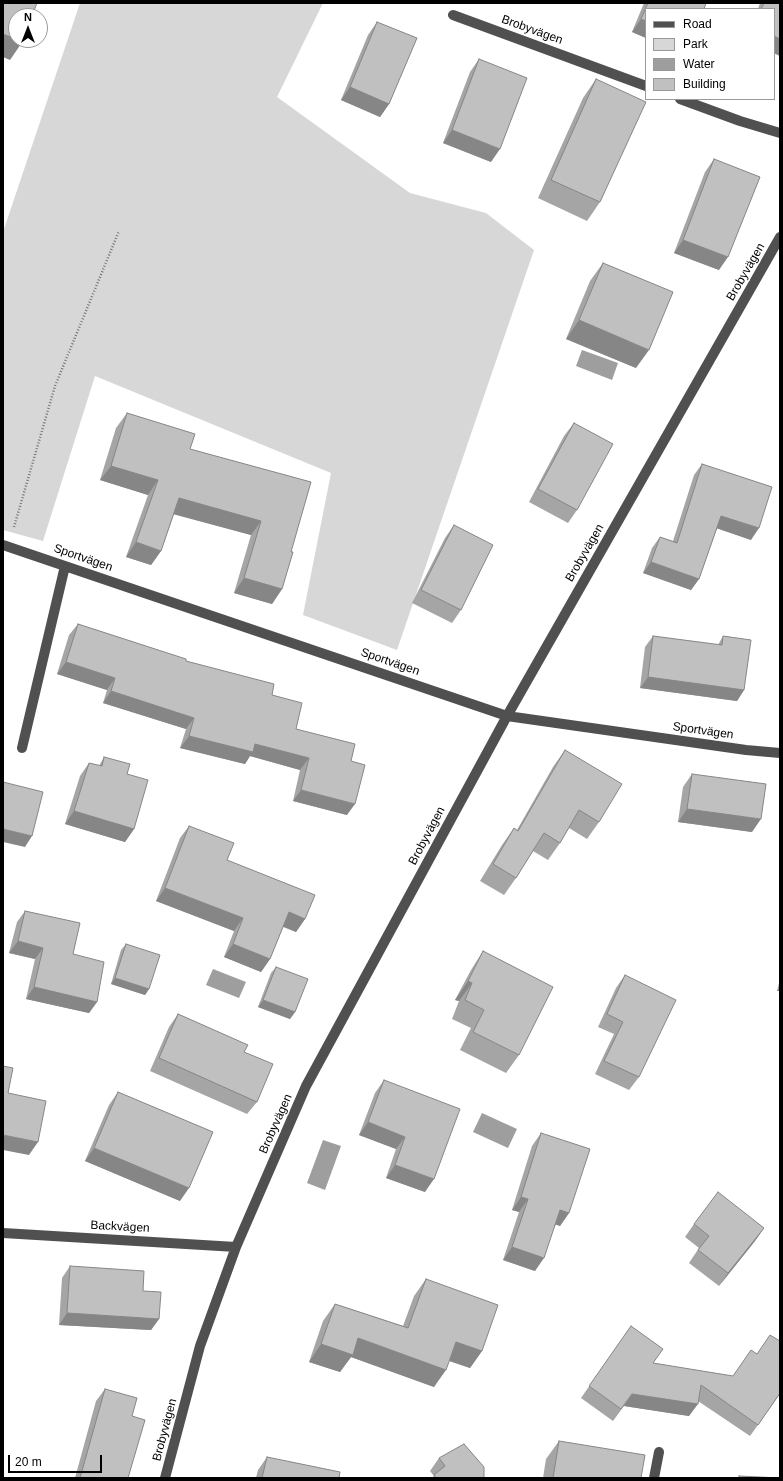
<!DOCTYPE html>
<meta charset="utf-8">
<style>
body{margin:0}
#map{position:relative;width:783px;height:1481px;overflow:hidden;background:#fff;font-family:Helvetica,sans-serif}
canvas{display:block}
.frame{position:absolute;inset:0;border:4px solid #000;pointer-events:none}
.legend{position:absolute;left:645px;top:8px;width:130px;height:92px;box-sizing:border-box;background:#fff;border:1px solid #999;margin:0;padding:5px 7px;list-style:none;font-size:12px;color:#000}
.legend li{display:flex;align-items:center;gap:8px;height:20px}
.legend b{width:20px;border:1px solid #999}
.north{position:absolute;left:8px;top:8px;width:40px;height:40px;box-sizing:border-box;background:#fff;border:1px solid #999;border-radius:50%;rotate:0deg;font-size:11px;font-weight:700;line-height:16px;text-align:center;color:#000}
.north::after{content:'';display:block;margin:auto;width:14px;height:18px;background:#000;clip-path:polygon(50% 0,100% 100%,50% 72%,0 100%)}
.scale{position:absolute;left:8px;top:1455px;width:94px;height:18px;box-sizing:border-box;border:2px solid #000;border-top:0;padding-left:5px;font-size:12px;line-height:14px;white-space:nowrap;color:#000;-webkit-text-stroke:3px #fff;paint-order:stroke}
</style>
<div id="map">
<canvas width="783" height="1481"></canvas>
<div class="frame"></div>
<ul class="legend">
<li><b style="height:5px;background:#505050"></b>Road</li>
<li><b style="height:11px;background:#d7d7d7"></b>Park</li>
<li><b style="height:11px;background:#9e9e9e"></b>Water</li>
<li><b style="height:11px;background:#c0c0c0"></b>Building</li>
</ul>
<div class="north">N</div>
<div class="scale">20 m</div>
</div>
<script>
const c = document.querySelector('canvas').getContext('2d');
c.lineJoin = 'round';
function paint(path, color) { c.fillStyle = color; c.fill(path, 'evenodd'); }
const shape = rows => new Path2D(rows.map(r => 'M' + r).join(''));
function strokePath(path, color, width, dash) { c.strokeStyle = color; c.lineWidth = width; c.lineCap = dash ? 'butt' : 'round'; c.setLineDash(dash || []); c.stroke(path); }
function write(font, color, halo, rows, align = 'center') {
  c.font = font + ' Helvetica,sans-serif'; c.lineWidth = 3; c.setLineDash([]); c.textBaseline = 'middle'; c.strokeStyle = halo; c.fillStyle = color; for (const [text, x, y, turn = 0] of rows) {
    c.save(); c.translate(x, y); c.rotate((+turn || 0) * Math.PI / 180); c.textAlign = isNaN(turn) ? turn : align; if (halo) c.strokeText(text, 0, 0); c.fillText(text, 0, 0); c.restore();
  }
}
const green = shape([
 [80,3,323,3,277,97,410,193,486,213,534,250,397,650,303,615,331,473,95,376,43,541,3,530,3,232]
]);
const water = shape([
 [582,350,618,363,612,380,576,366],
 [213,969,246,982,239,998,206,985],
 [482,1113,517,1129,508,1148,473,1132],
 [323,1140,341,1146,325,1190,307,1183]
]);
const path = shape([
 [14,527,55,386,119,231]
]);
const minor = shape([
 [453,15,646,86],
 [680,99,740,121,780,133],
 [3,545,507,716,746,750,780,753],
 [22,748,65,566],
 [3,1233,236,1247],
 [165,1478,200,1346,236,1247,306,1086,507,716,780,237],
 [654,1478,659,1452]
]);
const wall = shape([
 [644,3,706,3,646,38,632,32],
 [760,3,780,3,780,56,774,53,774,9,758,9],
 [377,22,389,104,380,117,341,100,368,35],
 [479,59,491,162,443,143,470,72],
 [596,79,600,202,587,221,538,198,583,98],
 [714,159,719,270,674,253,705,172],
 [603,263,636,368,566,339,590,281],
 [127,413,190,449,291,552,282,589,272,604,234,593,251,535,174,514,161,551,151,565,126,557,148,495,100,480,116,428],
 [574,423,577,510,568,523,529,502,564,436],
 [702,464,751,540,717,528,699,579,691,590,643,573,652,548,660,537,673,541,694,475],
 [454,525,461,610,452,623,412,603,445,538],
 [78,624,186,661,272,695,296,729,351,761,347,815,293,801,300,770,250,756,245,764,180,748,186,729,103,703,107,690,57,674,69,635],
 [653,636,718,645,723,636,744,690,737,701,640,688,645,647],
 [565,750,599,822,587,839,569,828,560,843,548,860,533,851,516,878,504,895,480,881,502,845,514,828,517,830,553,767],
 [104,757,127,774,134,829,125,842,65,824,80,776,89,763,99,766],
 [692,774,752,832,678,822,683,787],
 [189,826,227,860,305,919,296,932,283,927,270,959,261,972,224,957,234,931,156,901,180,838],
 [25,911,73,954,97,1002,89,1013,26,999,35,959,9,953,17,922],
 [126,944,149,989,145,995,111,984,121,950],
 [483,951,519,1055,506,1073,460,1050,471,1028,452,1019,459,1001,455,1000,471,970],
 [276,967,295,1012,290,1019,258,1007,271,973],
 [625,975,639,1077,629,1090,595,1074,614,1034,598,1027,616,988],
 [780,979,780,991,777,991],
 [178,1014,244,1052,257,1102,247,1114,150,1071,169,1027],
 [384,1080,425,1192,386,1178,396,1149,359,1135,375,1093],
 [118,1092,180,1201,85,1161,109,1105],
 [541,1133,569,1213,560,1226,556,1224,535,1271,503,1260,519,1212,512,1210,532,1146],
 [694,1224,764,1228,755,1241,719,1286,689,1263,699,1248,685,1237],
 [70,1266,143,1291,159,1319,151,1330,59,1325,62,1278],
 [426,1279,482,1351,470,1368,449,1361,434,1387,351,1357,340,1372,309,1362,323,1321,335,1304,403,1326,414,1296],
 [631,1326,653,1363,780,1394,750,1436,698,1401,689,1416,624,1406,613,1421,581,1398],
 [105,1389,132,1416,128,1478,75,1478,96,1401],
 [559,1441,641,1478,543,1478,546,1459],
 [267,1457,339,1478,256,1478,258,1470],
 [439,1458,484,1478,432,1478,434,1476,430,1471]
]);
const shadedWall = shape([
 [641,19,646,21,646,38,632,32],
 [3,34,16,39,16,40,19,40,23,41,10,60,3,57],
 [774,36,780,39,780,56,774,53],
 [350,87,389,104,380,117,341,100],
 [452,130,500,149,491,162,443,143],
 [683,240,728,257,719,270,674,253],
 [579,320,649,350,636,368,566,339],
 [111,466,158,480,148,495,100,480],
 [179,498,261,521,251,535,169,513],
 [721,516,759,528,751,540,713,527],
 [136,542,161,551,151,565,126,557],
 [651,562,699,579,691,590,643,573],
 [244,578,282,589,272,604,234,593],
 [66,662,115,678,107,690,57,674],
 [648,677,744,690,737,701,640,688],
 [111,691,194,718,186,729,103,703],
 [189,736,255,744,309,758,300,770,250,756,245,764,180,748],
 [301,790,355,804,347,815,293,801],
 [687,809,761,819,752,832,678,822],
 [74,811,134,829,125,842,65,824],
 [3,829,32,836,25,847,3,842],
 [165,888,243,918,234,931,156,901],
 [289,912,305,919,296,932,280,925],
 [18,941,43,948,35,959,9,953],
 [233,944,270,959,261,972,224,957],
 [115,978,149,989,145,995,111,984],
 [468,981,472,983,459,1001,455,1000],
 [34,987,97,1002,89,1013,26,999],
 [780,987,780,991,777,991],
 [263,1000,295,1012,290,1019,258,1007],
 [368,1122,405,1137,396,1149,359,1135],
 [3,1135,38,1142,29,1155,3,1150],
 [94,1148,189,1188,180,1201,85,1161],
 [395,1165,434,1179,425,1192,386,1178],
 [521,1197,528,1199,519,1212,512,1210],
 [560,1210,569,1213,560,1226,551,1223],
 [764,1228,755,1241,719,1286,728,1273],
 [512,1247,544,1258,535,1271,503,1260],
 [67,1313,159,1319,151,1330,59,1325],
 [358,1338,446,1370,434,1387,351,1357,340,1372,309,1362,321,1344],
 [456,1342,482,1351,470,1368,444,1359],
 [632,1394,698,1404,689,1416,624,1406]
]);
const building = shape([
 [3,3,37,3,32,16,16,16,16,39,3,34,3,3],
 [648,3,706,3,704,9,646,9,646,21,641,19,648,3],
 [764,3,780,3,780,39,774,36,774,9,761,9,764,3],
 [377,22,417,38,389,104,350,87,377,22],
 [479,59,527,78,500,149,452,130,479,59],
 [596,79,646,102,600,202,551,180,596,79],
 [714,159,760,177,728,257,683,240,714,159],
 [603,263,673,292,649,350,579,320,603,263],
 [127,413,195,434,190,449,311,482,291,552,293,552,282,589,244,578,261,521,179,498,161,551,136,542,158,480,111,466,127,413],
 [574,423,613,444,577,510,538,489,574,423],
 [702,464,772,487,759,528,721,516,699,579,651,562,660,537,677,543,702,464],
 [454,525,493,545,461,610,421,590,454,525],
 [78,624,186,659,186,661,274,684,272,695,302,703,296,729,355,744,351,761,365,765,355,804,301,790,309,758,255,744,253,752,189,736,194,718,111,691,115,678,66,662,78,624],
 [653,636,722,645,723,636,751,640,744,690,648,677,653,636],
 [565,750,622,784,599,822,579,810,560,843,544,833,516,878,493,864,514,828,518,831,565,750],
 [104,757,130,764,127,774,148,780,134,829,74,811,89,763,102,766,104,757],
 [692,774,766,784,761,819,687,809,692,774],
 [3,782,43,792,32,836,3,829,3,782],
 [189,826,234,843,227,860,315,895,305,919,289,912,270,959,233,944,243,918,165,888,189,826],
 [25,911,80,923,73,954,104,962,97,1002,34,987,43,948,18,941,25,911],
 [126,944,160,955,149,989,115,978,126,944],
 [483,951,553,987,519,1055,473,1032,484,1010,465,1000,472,983,468,981,483,951],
 [276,967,308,979,295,1012,263,1000,276,967],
 [625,975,676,1000,639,1077,604,1061,623,1022,607,1014,625,975],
 [178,1014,248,1045,244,1052,273,1064,257,1102,159,1058,178,1014],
 [3,1066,13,1068,8,1093,46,1101,38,1142,3,1135,3,1066],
 [384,1080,460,1109,434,1179,395,1165,405,1137,368,1122,384,1080],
 [118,1092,213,1132,189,1188,94,1148,118,1092],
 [541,1133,590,1149,569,1213,560,1210,544,1258,512,1247,528,1199,521,1197,541,1133],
 [718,1192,764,1228,728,1273,698,1250,709,1236,694,1224,718,1192],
 [70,1266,144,1271,143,1291,161,1292,159,1319,67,1313,70,1266],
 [426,1279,498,1305,482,1351,456,1342,446,1370,358,1338,353,1355,321,1344,335,1304,408,1328,426,1279],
 [631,1326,663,1349,653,1363,733,1376,751,1350,757,1354,770,1335,780,1341,780,1393,758,1425,701,1385,698,1404,632,1394,621,1409,589,1386,631,1326],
 [105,1389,137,1398,132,1416,145,1420,128,1478,80,1478,105,1389],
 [559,1441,645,1455,641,1478,553,1478,559,1441],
 [464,1444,484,1467,484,1478,436,1478,434,1475,445,1466,439,1458,464,1444],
 [267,1457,340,1472,339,1478,262,1478,267,1457],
 [739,1476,780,1478,739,1478,739,1476]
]);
const streetNames = [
 ["Brobyvägen",532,30,20],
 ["Brobyvägen",746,272,-60],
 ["Brobyvägen",585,553,-60],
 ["Sportvägen",83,558,19],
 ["Sportvägen",390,662,19],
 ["Sportvägen",703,731,8],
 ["Brobyvägen",427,836,-62],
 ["Brobyvägen",276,1124,-66],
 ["Backvägen",120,1227,3],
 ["Brobyvägen",165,1430,-75]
];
paint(green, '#d7d7d7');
paint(water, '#9e9e9e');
strokePath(path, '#727272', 2.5, [1, 2]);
strokePath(minor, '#505050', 10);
paint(wall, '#a5a5a5');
paint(shadedWall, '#868686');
paint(building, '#c0c0c0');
strokePath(building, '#868686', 1);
write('12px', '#000', '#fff', streetNames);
</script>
